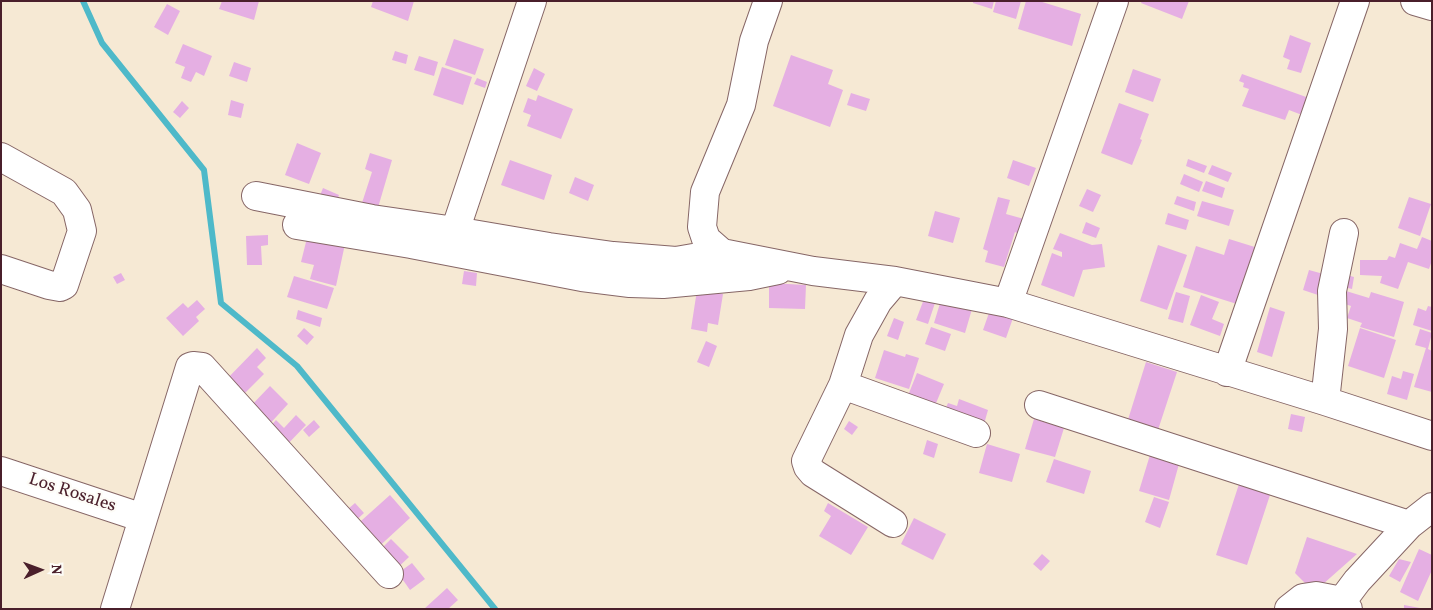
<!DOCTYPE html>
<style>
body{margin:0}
#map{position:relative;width:1433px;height:610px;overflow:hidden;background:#f6e9d4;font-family:Vollkorn,serif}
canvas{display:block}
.frame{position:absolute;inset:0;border:2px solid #4a1f2b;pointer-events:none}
.north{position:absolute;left:15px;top:545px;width:50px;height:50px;-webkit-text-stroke:4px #fdfcf7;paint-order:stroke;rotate:88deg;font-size:14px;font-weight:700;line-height:20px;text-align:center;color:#4a1f2b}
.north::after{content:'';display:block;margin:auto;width:18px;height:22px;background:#4a1f2b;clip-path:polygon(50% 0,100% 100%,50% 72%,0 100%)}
</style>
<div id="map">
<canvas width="1433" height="610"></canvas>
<div class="frame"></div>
<div class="north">N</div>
</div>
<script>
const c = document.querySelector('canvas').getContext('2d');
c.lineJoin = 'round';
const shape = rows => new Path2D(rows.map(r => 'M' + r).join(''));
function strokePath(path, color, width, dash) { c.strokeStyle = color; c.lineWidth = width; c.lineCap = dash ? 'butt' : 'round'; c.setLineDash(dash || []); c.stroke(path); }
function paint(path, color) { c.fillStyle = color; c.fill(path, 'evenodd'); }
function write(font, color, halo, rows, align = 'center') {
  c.font = font + ' Vollkorn,serif'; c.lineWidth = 4.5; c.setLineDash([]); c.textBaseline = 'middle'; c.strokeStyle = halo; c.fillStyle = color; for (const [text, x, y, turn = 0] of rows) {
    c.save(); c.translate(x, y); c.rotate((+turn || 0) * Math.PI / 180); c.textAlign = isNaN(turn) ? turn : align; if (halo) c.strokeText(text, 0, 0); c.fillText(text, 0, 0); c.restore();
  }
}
const stream = shape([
 [83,1,102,43,204,170,221,303,297,366,495,609]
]);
const building = shape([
 [222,1,259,1,254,20,219,9],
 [373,1,414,1,408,21,371,7],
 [973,1,994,1,992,9,973,3],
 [996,1,1021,1,1016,19,993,12],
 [1026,1,1039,1,1081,14,1072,46,1018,29],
 [1142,1,1189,1,1182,19,1141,3],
 [167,4,180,11,168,35,154,27],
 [1290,35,1311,43,1301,73,1287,69,1290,60,1283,57],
 [454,39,484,49,475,75,445,65],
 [183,44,212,56,204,76,196,72,191,82,181,78,185,67,175,63],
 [395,51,408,55,406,64,392,60],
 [791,55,833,70,828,84,843,90,830,127,773,106],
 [419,56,438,62,434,76,414,70],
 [234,62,251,68,247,82,229,76],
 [442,67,472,77,463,105,433,95],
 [534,68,545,74,537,91,526,86],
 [1133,69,1161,79,1153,102,1125,92],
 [1242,74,1309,98,1302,115,1289,110,1285,120,1242,106,1249,89,1243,87,1244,83,1239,81],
 [477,78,487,82,485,88,474,84],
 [851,93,870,99,866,111,847,105],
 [538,95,573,109,561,139,527,126,531,115,523,112,528,98,536,101],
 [231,100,244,104,241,118,228,115],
 [182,101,189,108,180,118,173,112],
 [1119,103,1149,114,1140,139,1142,140,1132,165,1101,153],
 [297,143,321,153,309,184,285,175],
 [370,153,392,160,377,211,361,206,372,172,365,169],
 [1188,159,1207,166,1204,173,1186,166],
 [510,160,552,175,544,200,501,185],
 [1013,160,1036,168,1029,186,1007,178],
 [1212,165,1232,173,1228,182,1208,174],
 [1184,174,1203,182,1199,192,1180,184],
 [575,177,594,185,588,201,569,193],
 [1206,181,1225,188,1222,198,1202,191],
 [323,188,339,195,336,204,319,198],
 [1087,189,1101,195,1093,212,1079,206],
 [1177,196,1196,202,1194,211,1174,204],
 [998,197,1010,200,1006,214,1024,219,1019,234,1015,232,1004,267,985,262,988,251,983,249],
 [1409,197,1431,204,1420,236,1398,228],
 [1202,201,1234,210,1229,226,1197,216],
 [935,211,960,218,953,243,928,236],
 [1168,213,1189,220,1186,230,1165,224],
 [1086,222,1100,228,1096,238,1082,233],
 [1060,233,1092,245,1102,244,1105,267,1083,270,1074,297,1041,285,1052,253,1062,257,1062,252,1053,249],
 [308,234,345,244,336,286,310,279,314,265,301,262],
 [268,235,268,245,261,246,262,265,247,265,246,236],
 [1422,237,1432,241,1432,260,1429,269,1408,262,1398,289,1380,283,1382,276,1360,275,1360,260,1387,260,1389,256,1395,258,1400,243,1417,249],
 [1229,239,1258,248,1240,305,1183,287,1196,246,1224,255],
 [1158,245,1187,255,1167,310,1140,301],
 [1309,270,1327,275,1321,296,1303,290],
 [464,271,477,273,476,286,462,284],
 [121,273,125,280,117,284,113,277],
 [1343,274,1354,277,1352,289,1340,286],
 [294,276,334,288,327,309,287,297],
 [769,283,806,285,805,309,769,308],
 [697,290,723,294,718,325,708,323,707,332,691,329],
 [1346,291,1369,298,1371,292,1404,302,1394,337,1360,327,1362,323,1347,318,1351,306,1342,303],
 [1176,292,1190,296,1183,323,1168,319],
 [1201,295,1219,302,1212,319,1224,324,1220,336,1190,325],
 [924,299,935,303,928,324,916,320],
 [197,300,205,309,196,317,199,321,183,336,166,318,183,303,188,308],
 [941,300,972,309,965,333,934,323],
 [1428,306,1432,307,1432,331,1413,325,1418,308,1426,311],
 [1270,307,1285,312,1272,357,1257,352],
 [298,310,322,318,320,327,296,319],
 [990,310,1013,318,1006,338,983,330],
 [894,318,904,322,898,340,887,336],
 [931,327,951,334,945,351,925,344],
 [304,328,314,337,307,345,297,336],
 [1360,328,1396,340,1384,378,1348,366],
 [1420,329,1432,333,1428,349,1432,351,1432,392,1414,387,1426,348,1415,345],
 [706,341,717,346,709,367,697,362],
 [257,348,266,358,257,367,264,374,240,398,224,382],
 [884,350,905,357,906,354,919,358,909,389,875,378],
 [1146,362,1177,372,1156,436,1126,426],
 [1403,371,1414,374,1407,400,1387,394,1392,376,1401,379],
 [917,373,944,384,934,408,907,398],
 [270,386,288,404,266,428,247,410],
 [959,399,988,410,984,424,945,410,948,403,957,406],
 [1291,414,1305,417,1302,432,1288,429],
 [296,415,306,425,284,448,266,431,276,420,284,428],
 [1034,419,1064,428,1055,457,1025,449],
 [314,420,320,427,309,437,303,430],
 [849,421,858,427,852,435,844,429],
 [927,440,938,444,934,458,923,454],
 [987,444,1020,454,1012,482,979,473],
 [1150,455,1179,464,1169,500,1139,491],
 [1054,459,1091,471,1084,494,1046,482],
 [1239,484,1270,495,1247,565,1216,555],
 [390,495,410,518,373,552,352,529],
 [1154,497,1169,502,1160,528,1145,522],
 [355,503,364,513,349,527,340,516],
 [828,503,868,527,851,555,819,536,831,516,824,511],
 [914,518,946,534,933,560,901,544],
 [1307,537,1357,554,1322,585,1307,585,1295,573],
 [391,539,409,557,392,573,375,555],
 [1419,549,1432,555,1432,570,1418,601,1400,592],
 [1042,554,1050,561,1041,571,1033,564],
 [1399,559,1411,562,1400,582,1389,576],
 [412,563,425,579,410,590,398,573],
 [447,588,458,600,448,609,424,609],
 [1404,605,1420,608,1420,609,1404,609]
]);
const minor = shape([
 [1415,1,1432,6],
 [1,157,64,192,77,210,82,231,64,285,60,287,49,285,1,269],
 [256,196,372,219,455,231,549,247,613,256,676,261,722,253,813,271,895,281,1008,303,1325,401,1432,436],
 [297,225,411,244,582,277,630,283,663,284,749,276,778,270],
 [455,231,532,1],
 [722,253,706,239,702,227,705,192,741,105,754,41,768,1],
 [895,281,878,301,859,335,843,385,976,433],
 [1008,303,1114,1],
 [1227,372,1355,1],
 [843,385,806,461,808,467,813,473,893,523],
 [1325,401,1333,329,1332,291,1344,233],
 [1039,405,1409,525],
 [1,471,143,518],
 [115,609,190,367,193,366,202,367,389,574],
 [1289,609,1303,598,1316,596,1342,601,1348,609],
 [1341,609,1342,601,1357,581,1409,525,1432,507]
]);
const streetNames = [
 ["Los Rosales",72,494,18]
];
strokePath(stream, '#4eb9c9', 6);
paint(building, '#e5afe3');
strokePath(minor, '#866666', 30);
strokePath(minor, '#fff', 28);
write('18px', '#4a1f2b', '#fdfcf7', streetNames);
</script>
